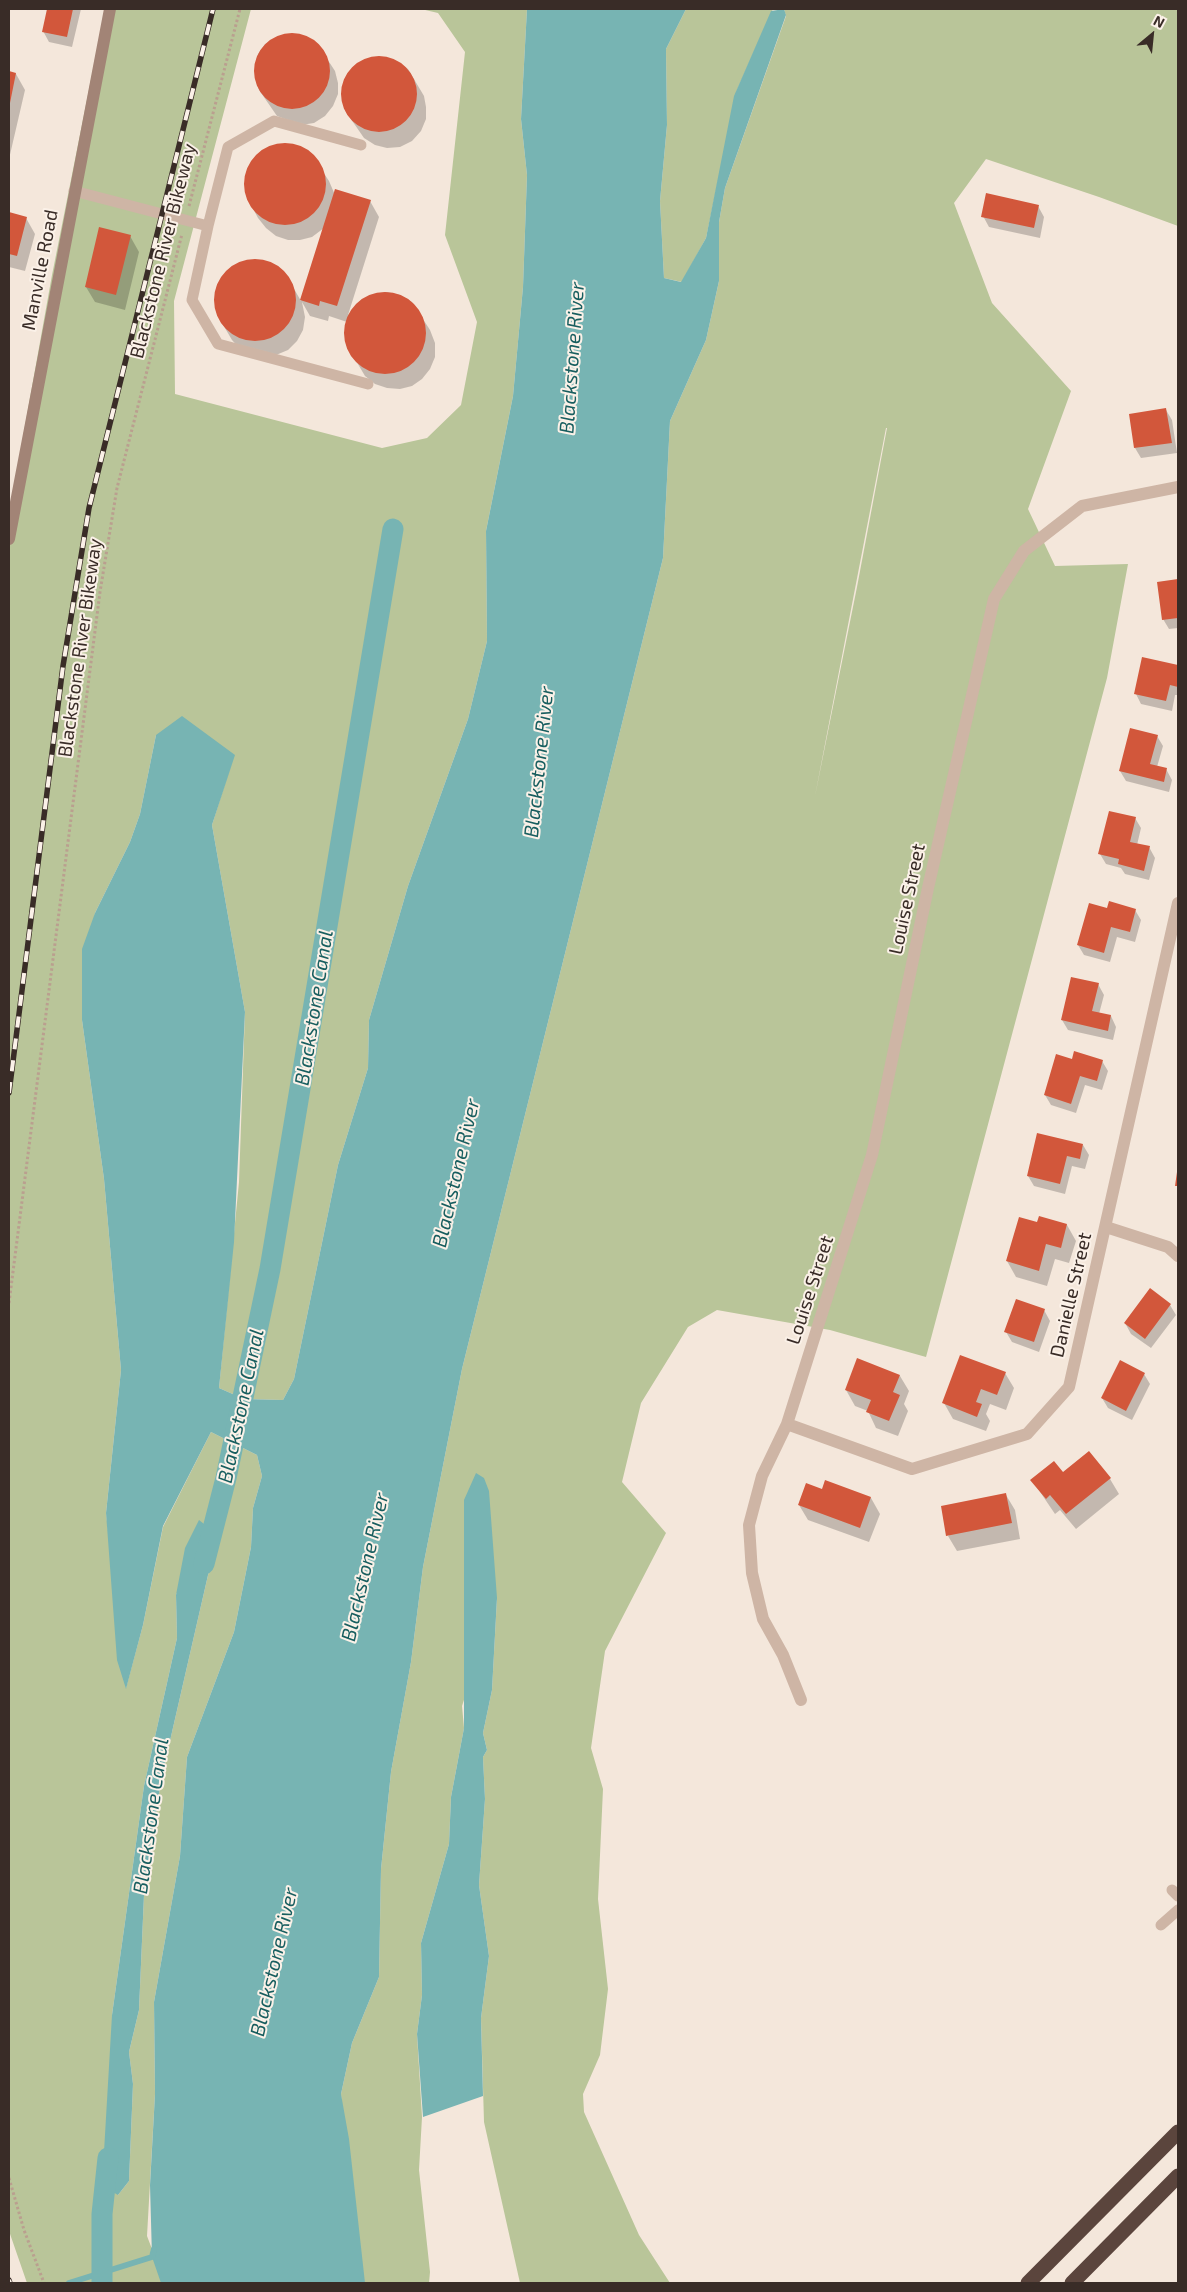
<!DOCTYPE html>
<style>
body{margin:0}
#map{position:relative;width:1187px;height:2292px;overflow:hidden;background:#f4e7db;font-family:"Exo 2",sans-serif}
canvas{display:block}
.frame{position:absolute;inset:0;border:10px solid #392c27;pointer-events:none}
.north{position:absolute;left:1127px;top:10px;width:50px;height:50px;-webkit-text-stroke:4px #fbf1e8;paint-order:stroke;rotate:28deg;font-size:14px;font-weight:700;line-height:20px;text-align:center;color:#392c27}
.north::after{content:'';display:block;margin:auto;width:18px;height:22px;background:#392c27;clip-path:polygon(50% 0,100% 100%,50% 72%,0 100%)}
</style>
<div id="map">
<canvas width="1187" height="2292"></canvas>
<div class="frame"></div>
<div class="north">N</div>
</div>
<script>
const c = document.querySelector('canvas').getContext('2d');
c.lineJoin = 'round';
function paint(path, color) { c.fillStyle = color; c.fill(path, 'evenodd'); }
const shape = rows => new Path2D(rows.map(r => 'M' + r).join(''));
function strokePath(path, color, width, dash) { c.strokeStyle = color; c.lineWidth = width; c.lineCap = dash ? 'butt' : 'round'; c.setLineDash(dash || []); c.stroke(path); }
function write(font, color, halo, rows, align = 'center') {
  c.font = font + ' "Exo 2",sans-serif'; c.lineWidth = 4; c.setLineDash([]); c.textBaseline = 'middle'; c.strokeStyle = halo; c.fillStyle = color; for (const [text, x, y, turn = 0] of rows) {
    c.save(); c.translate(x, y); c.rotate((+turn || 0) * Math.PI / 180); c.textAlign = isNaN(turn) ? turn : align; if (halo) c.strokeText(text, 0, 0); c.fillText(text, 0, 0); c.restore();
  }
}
const green = shape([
 [105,9,251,9,174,301,175,394,382,448,427,438,461,405,477,322,445,235,465,52,438,13,421,9,527,9,521,119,527,175,523,287,513,396,486,531,487,641,468,719,408,886,369,1020,368,1068,338,1165,294,1379,283,1400,244,1399,219,1388,239,1182,245,1012,212,825,234,755,156,735,140,814,130,842,95,913,82,1020,104,1179,121,1370,106,1513,126,1688,143,1625,163,1527,211,1432,257,1455,262,1476,253,1508,251,1547,234,1632,187,1757,180,1856,154,2002,155,2094,147,2236,155,2257,170,2283,27,2283,9,2231,9,515,52,275],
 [214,1549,161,1780,144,1895,139,2010,129,2052,133,2084,129,2181,118,2195,112,2015,144,1786,177,1638,176,1594],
 [686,9,773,9,737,90,706,238,682,282,664,278,660,201,667,125,666,49],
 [784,9,1178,9,1178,226,1099,197,986,159,954,203,992,303,1071,391,1028,509,1055,566,1128,564,1107,678,926,1357,830,1330,717,1310,688,1327,641,1403,622,1482,666,1533,605,1651,591,1748,603,1789,598,1899,608,1989,600,2055,583,2094,584,2112,639,2235,670,2283,520,2283,484,2122,481,2018,489,1956,479,1885,485,1799,483,1757,487,1750,483,1733,492,1690,497,1598,462,1706,464,1728,451,1797,449,1844,421,1943,422,1995,417,2034,422,2117,419,2170,430,2272,429,2283,355,2283,341,2094,352,2043,379,1977,381,1869,391,1772,411,1662,423,1567,462,1369,663,558,670,421,706,340,719,281,719,222,725,188,786,16],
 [887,428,857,587,815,796,886,428]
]);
const water = shape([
 [527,9,686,9,666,49,667,125,660,201,664,278,681,282,706,238,734,96,771,11,784,9,786,15,725,188,719,222,719,281,706,340,670,421,663,558,462,1369,423,1567,411,1662,391,1772,381,1869,379,1977,352,2043,341,2094,349,2139,365,2283,161,2283,152,2257,150,2185,155,2094,154,2002,180,1856,187,1757,234,1632,251,1547,253,1508,262,1476,257,1455,211,1432,163,1526,143,1625,126,1689,117,1660,106,1513,121,1370,104,1179,82,1020,82,949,95,913,130,842,140,814,156,735,182,716,235,755,212,825,245,1012,234,1242,219,1388,244,1399,283,1400,294,1379,338,1165,368,1068,369,1020,408,886,468,719,487,641,486,531,513,396,523,287,527,175,521,119],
 [476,1473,484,1478,489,1491,497,1598,492,1690,483,1733,487,1750,483,1757,485,1799,479,1885,489,1956,481,2018,483,2096,423,2117,417,2034,422,1995,421,1943,449,1844,451,1797,464,1728,464,1500],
 [199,1520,209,1528,214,1549,161,1780,144,1895,139,2010,129,2052,133,2084,129,2181,118,2195,102,2186,112,2015,144,1786,177,1638,176,1595,185,1548]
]);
const shadow = shape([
 [48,9,81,9,72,47,49,42,43,31],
 [286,34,309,38,318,45,335,71,338,83,338,94,333,106,325,116,314,123,301,125,277,116,259,90,255,78,255,65,258,54,265,44],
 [376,57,388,58,398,62,408,69,424,96,426,107,426,119,421,131,412,141,400,147,387,148,375,145,364,138,346,112,342,99,343,86,347,75,355,66],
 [9,72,16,74,25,90,9,159],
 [285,144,299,146,311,154,329,181,335,195,370,201,379,217,348,315,360,301,373,294,387,292,400,295,412,302,430,330,435,343,435,357,430,369,422,379,412,386,400,389,387,388,375,384,365,376,349,349,345,337,347,322,329,316,328,321,310,316,302,302,305,317,303,330,297,341,288,350,276,355,240,349,232,340,222,323,217,312,215,299,217,285,225,274,235,265,249,260,263,261,276,266,286,275,301,301,324,228,312,237,300,240,288,240,276,236,266,228,258,218,249,201,245,189,246,177,251,164,260,153,272,146],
 [1038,206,1044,217,1040,238,989,227,983,216],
 [9,214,26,218,35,234,25,271,9,267],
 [130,236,139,252,125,310,95,302,86,287],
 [1166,410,1172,420,1177,453,1141,458,1135,448,1130,415],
 [1178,580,1178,628,1169,629,1163,619,1159,583],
 [1143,658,1178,666,1178,695,1175,695,1172,711,1141,704,1136,694],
 [1157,736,1163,746,1157,767,1166,769,1172,780,1169,792,1126,781,1120,771],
 [1135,818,1141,828,1137,845,1149,847,1155,858,1149,880,1125,874,1121,868,1106,864,1100,854],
 [1108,909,1135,910,1141,920,1135,942,1117,937,1110,962,1084,955,1078,945],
 [1098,984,1104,995,1099,1014,1111,1016,1116,1027,1113,1040,1068,1030,1062,1020],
 [1072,1060,1102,1061,1108,1071,1102,1090,1085,1085,1076,1113,1051,1105,1045,1095],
 [1083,1145,1089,1155,1085,1169,1072,1166,1065,1194,1034,1186,1028,1176],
 [1038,1224,1067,1225,1076,1241,1069,1263,1055,1259,1047,1286,1016,1277,1007,1261],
 [1170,1305,1176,1315,1151,1348,1131,1334,1125,1323],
 [1044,1310,1050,1321,1039,1352,1012,1342,1006,1332],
 [1005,1373,1014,1388,1006,1410,990,1404,986,1414,990,1421,986,1431,953,1419,944,1403],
 [1144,1374,1150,1384,1132,1420,1108,1408,1102,1398],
 [900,1376,909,1391,904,1404,908,1411,898,1436,876,1428,868,1411,855,1406,846,1390],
 [1063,1474,1110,1479,1119,1494,1076,1529,1060,1510,1055,1514,1032,1480],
 [826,1482,871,1498,880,1514,869,1542,808,1520,799,1505,823,1491],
 [1006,1495,1015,1510,1020,1539,957,1551,948,1536]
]);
const stream = shape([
 [69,2283,152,2257,154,2249]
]);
const canal = shape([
 [204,1564,226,1478,270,1269,393,529],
 [102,2283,102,2214,108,2158]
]);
const building = shape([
 [47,9,73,9,67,37,42,32],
 '254 71a38 38 0 1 1 76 0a38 38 0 1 1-76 0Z',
 '341 94a38 38 0 1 1 76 0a38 38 0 1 1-76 0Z',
 [9,71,16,73,10,103,9,103],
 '244 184a41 41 0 1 1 82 0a41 41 0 1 1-82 0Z',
 [335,189,371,200,337,306,320,301,319,306,300,300],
 [986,193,1039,205,1034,228,981,217],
 [9,212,27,217,17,256,9,254],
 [99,227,131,235,116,295,85,287],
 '214 300a41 41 0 1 1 82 0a41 41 0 1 1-82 0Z',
 '344 333a41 41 0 1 1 82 0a41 41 0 1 1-82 0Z',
 [1166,408,1172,443,1134,448,1129,414],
 [1178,579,1178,618,1162,620,1157,582],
 [1142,657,1178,665,1178,687,1170,685,1166,701,1134,694],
 [1130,728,1158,735,1150,764,1167,768,1164,782,1119,771],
 [1109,811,1136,817,1130,842,1150,846,1144,871,1118,864,1119,859,1098,854],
 [1109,901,1136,909,1130,932,1111,927,1104,953,1077,945,1089,903,1107,908],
 [1071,977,1099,983,1092,1011,1111,1015,1108,1031,1061,1020],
 [1074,1051,1103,1060,1097,1081,1080,1076,1071,1104,1044,1095,1056,1054,1072,1059],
 [1037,1133,1083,1144,1080,1159,1067,1156,1060,1184,1027,1176],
 [1177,1172,1178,1173,1178,1186,1175,1186],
 [1039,1216,1067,1224,1061,1248,1046,1244,1039,1271,1006,1261,1019,1217,1037,1222],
 [1150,1288,1171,1304,1145,1339,1124,1323],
 [1016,1299,1045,1309,1034,1342,1004,1332],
 [960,1355,1006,1372,997,1395,981,1389,976,1402,982,1404,977,1417,942,1403],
 [857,1358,900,1375,893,1392,900,1395,889,1421,866,1412,871,1400,845,1390],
 [1120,1360,1145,1373,1126,1411,1101,1398],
 [1089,1451,1111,1478,1066,1514,1050,1495,1046,1499,1030,1480,1054,1461,1063,1472],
 [825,1480,871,1497,860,1528,798,1505,806,1483,822,1489],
 [1006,1493,1012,1523,946,1536,941,1506]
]);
const path = shape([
 [189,206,240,9],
 [9,1303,100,592,117,488,182,234],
 [9,2178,24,2230,44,2283]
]);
const lane = shape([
 [74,191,208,226,228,147,274,121,361,145],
 [208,226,192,300,218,344,368,384],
 [1172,1890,1178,1896],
 [1161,1925,1178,1910]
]);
const street = shape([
 [1106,1227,1168,1247,1178,1256],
 [787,1424,912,1469,1027,1434,1069,1387,1178,903],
 [801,1700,783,1655,763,1619,752,1573,749,1525,762,1476,787,1424,872,1155,928,888,994,599,1024,551,1082,506,1178,487]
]);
const secondary = shape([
 [9,539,110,9]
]);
const highway = shape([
 [1028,2283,1178,2132],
 [1072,2283,1178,2176]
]);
const rail = shape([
 [9,1093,63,666,89,508,213,9],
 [9,2280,10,2283]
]);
const streetNames = [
 ["Blackstone River Bikeway",163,251,-76],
 ["Manville Road",40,270,-79],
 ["Blackstone River Bikeway",80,648,-82],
 ["Louise Street",907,899,-78],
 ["Louise Street",810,1290,-72],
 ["Danielle Street",1071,1295,-77]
];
const waterNames = [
 ["Blackstone River",572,358,-86],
 ["Blackstone River",539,762,-84],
 ["Blackstone Canal",314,1008,-81],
 ["Blackstone River",456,1173,-77],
 ["Blackstone Canal",241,1406,-78],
 ["Blackstone River",365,1567,-77],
 ["Blackstone Canal",151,1816,-82],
 ["Blackstone River",274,1962,-77]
];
paint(green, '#b9c599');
paint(water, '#77b4b3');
paint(shadow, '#0003');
strokePath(stream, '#77b4b3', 6);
strokePath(canal, '#77b4b3', 21);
paint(building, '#d2573b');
strokePath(path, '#ba9f8f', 3, [2.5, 2.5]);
strokePath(lane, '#ceb5a5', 11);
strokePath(street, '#ceb5a5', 12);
strokePath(secondary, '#a28476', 12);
strokePath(highway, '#5b453d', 15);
strokePath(rail, '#392c27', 5.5);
strokePath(rail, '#fbf1e8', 4, [11]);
write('19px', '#392c27', '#fbf1e8', streetNames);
write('italic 20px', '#185e5f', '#fbf1e8', waterNames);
</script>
